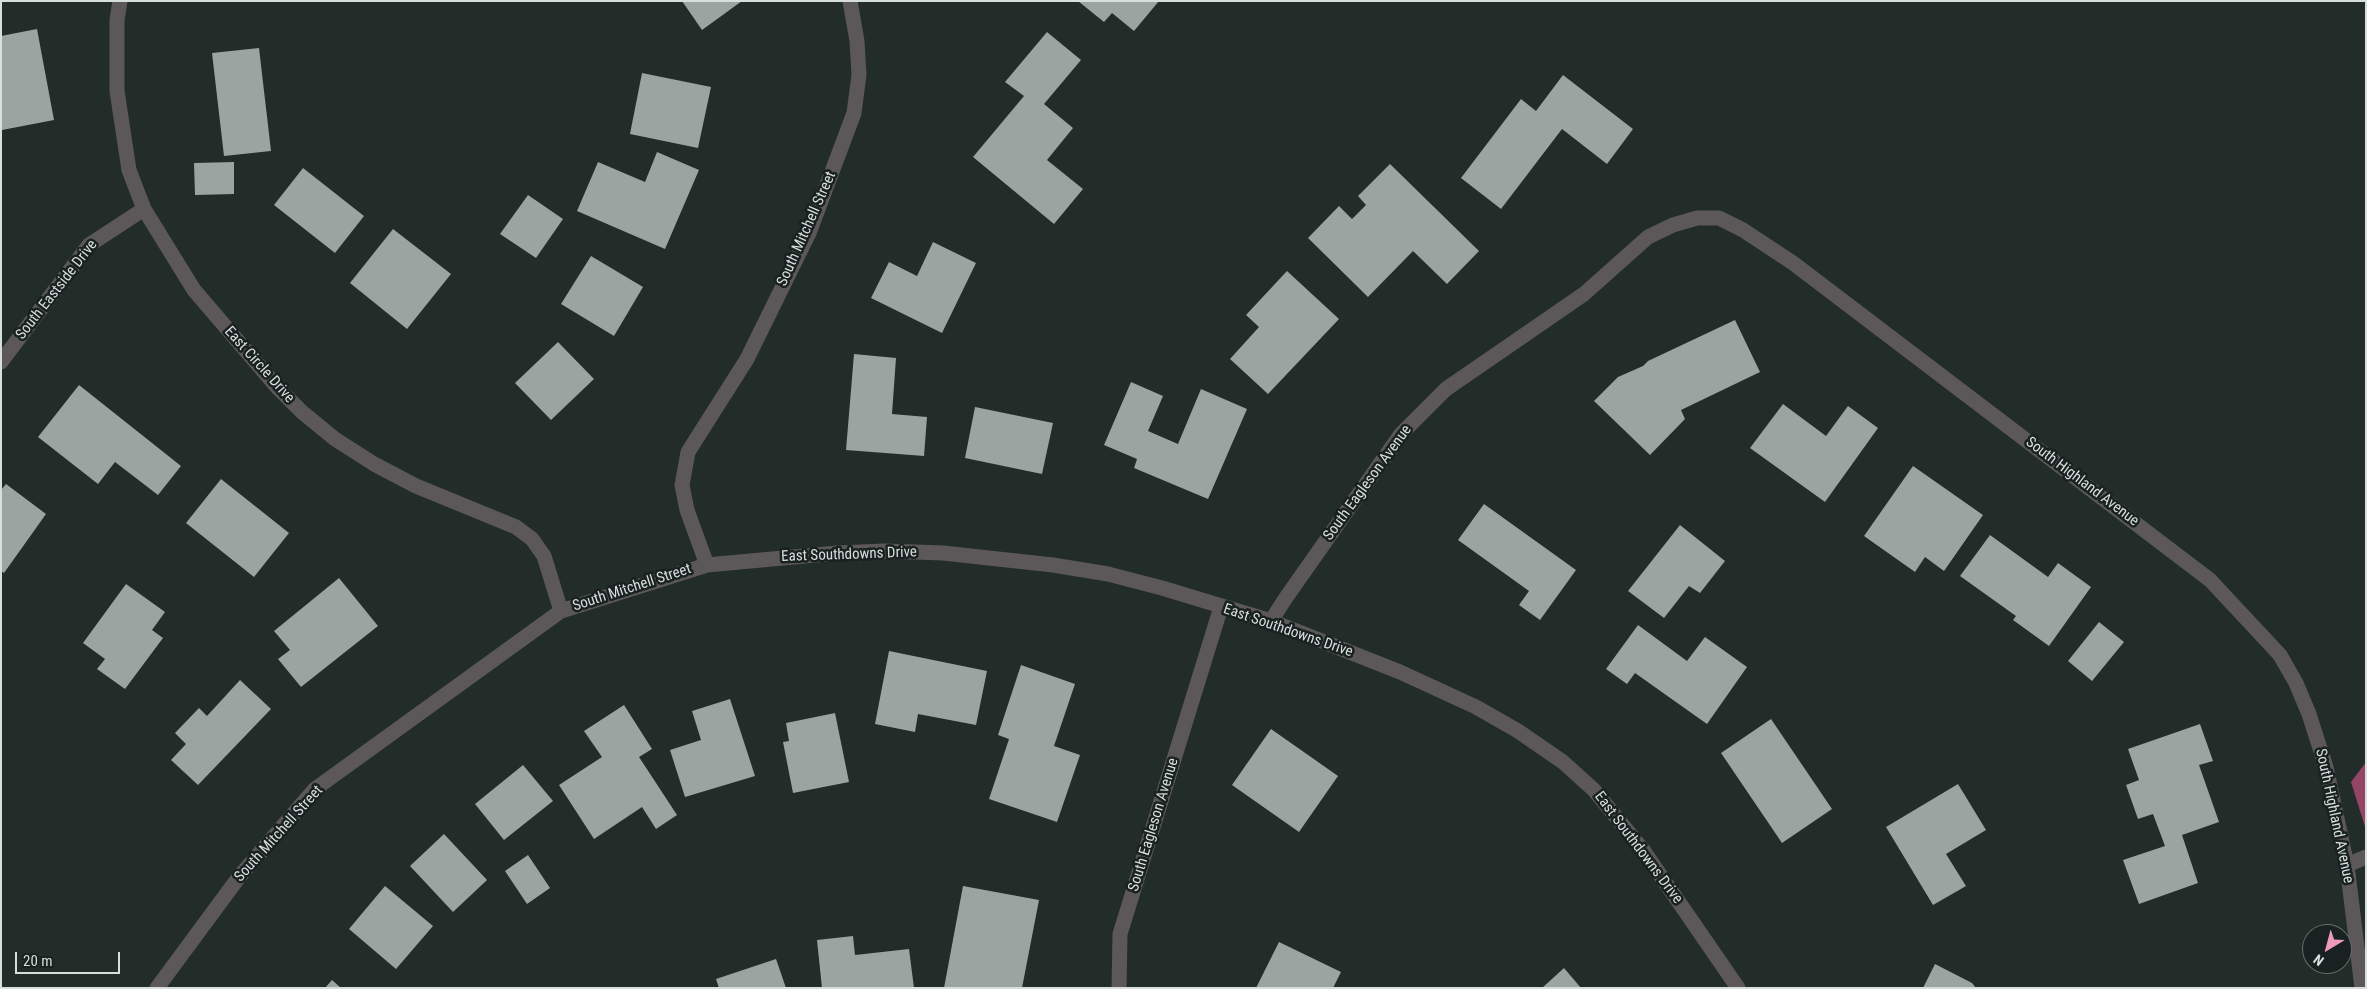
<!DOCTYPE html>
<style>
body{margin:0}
#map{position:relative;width:2367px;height:989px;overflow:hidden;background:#222c29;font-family:"Roboto Condensed",sans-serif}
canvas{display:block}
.frame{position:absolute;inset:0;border:2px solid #d8dedd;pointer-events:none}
.north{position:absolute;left:2302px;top:924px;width:50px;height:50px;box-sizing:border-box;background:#192220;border:1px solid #656d6c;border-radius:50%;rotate:217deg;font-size:14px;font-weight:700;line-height:20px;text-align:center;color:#d8dedd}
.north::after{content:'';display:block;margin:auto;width:18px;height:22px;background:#ef9ab8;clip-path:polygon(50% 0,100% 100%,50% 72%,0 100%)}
.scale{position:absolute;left:15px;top:952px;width:105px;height:22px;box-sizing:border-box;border:2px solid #d8dedd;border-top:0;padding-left:6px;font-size:15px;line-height:18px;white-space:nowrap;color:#d8dedd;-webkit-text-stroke:4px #192220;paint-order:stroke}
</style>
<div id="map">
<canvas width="2367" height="989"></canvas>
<div class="frame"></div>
<div class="north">N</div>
<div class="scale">20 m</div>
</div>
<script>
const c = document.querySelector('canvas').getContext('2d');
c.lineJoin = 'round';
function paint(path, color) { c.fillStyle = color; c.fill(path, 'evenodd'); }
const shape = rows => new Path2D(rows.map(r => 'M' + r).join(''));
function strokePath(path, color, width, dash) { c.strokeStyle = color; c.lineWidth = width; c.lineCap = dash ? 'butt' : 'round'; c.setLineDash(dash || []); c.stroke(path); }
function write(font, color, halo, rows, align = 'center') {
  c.font = font + ' "Roboto Condensed",sans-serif'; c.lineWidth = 5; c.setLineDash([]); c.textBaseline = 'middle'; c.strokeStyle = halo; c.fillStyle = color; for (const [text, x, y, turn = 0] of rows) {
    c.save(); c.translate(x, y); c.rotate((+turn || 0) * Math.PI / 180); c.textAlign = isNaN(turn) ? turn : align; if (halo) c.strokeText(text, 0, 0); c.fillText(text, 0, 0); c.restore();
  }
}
const forest = shape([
 [2366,762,2366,830,2351,782]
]);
const building = shape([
 [682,1,742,1,702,30],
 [1078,1,1159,1,1134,31,1112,13,1104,22],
 [37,29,54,120,2,130,1,36],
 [1047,32,1081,60,1044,104,1073,128,1047,160,1083,189,1054,224,973,157,1024,96,1005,82],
 [259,48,271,151,224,156,212,53],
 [642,73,711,87,698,148,630,134],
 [1563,75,1633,129,1607,164,1562,129,1501,209,1461,178,1521,99,1536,111],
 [657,152,699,170,665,249,577,211,598,162,645,182],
 [234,162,234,194,195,195,194,163],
 [1390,164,1479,251,1447,284,1413,251,1368,297,1308,238,1339,206,1352,219,1366,205,1358,196],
 [303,168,364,216,335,253,274,205],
 [528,195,563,219,536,258,500,234],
 [393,229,451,274,407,329,350,283],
 [933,242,976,263,942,333,871,298,889,262,917,276],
 [591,256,643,287,614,336,561,304],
 [1287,271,1339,319,1268,394,1230,359,1259,327,1246,315],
 [1735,320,1760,372,1681,410,1685,419,1650,455,1594,401,1618,377,1643,366,1648,361],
 [558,342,594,379,551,420,515,383],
 [854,354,896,358,892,414,927,417,924,456,846,450],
 [1131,382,1163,396,1148,431,1178,444,1201,389,1247,409,1208,499,1134,468,1137,459,1104,445],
 [79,385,181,466,158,495,115,462,98,484,38,437],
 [1783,404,1826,436,1848,406,1878,428,1825,502,1750,448],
 [975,407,1053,423,1042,474,965,458],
 [1913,466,1983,515,1944,571,1925,557,1915,572,1864,536],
 [221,479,289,533,254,577,186,523],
 [6,484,46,514,4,573,1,571,1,490],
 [1484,504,1576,570,1540,620,1519,605,1529,591,1458,540],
 [1680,525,1725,561,1700,593,1689,586,1664,618,1628,591],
 [1990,535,2048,577,2058,563,2091,587,2049,646,2013,620,2016,616,1960,576],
 [339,578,378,626,301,687,278,659,290,650,274,631],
 [126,584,165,612,152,630,163,638,125,689,97,669,105,659,83,643],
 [2099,622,2124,642,2092,681,2068,661],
 [1638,625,1687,661,1705,637,1747,667,1707,724,1635,673,1627,684,1606,669],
 [889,651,987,671,976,725,918,714,915,732,875,724],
 [1021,665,1075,684,1054,746,1080,755,1057,822,989,799,1009,739,998,735],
 [240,680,271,709,198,785,171,760,186,744,175,733,199,708,207,716],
 [730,699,755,776,685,797,670,750,701,740,692,711],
 [624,705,652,749,639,757,677,815,656,829,642,807,594,839,559,785,602,757,584,731],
 [835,713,849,782,793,793,783,742,789,741,786,723],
 [1771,719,1832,809,1782,843,1721,753],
 [2200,724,2213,761,2199,765,2219,822,2182,835,2198,883,2139,904,2123,860,2165,846,2153,814,2138,819,2126,785,2139,780,2128,749],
 [1271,729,1338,776,1299,832,1232,785],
 [523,765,553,801,504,840,475,804],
 [1958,784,1986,830,1946,854,1966,886,1933,905,1886,827],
 [444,834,487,880,453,912,410,866],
 [528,855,550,888,527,904,505,871],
 [385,886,433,926,396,969,349,929],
 [963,886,1039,900,1022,988,944,988],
 [853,936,855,955,909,949,914,988,822,988,817,940],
 [1279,942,1341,972,1333,988,1256,988],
 [776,959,786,988,719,988,716,979],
 [1935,964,1972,983,1976,988,1923,988],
 [1564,968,1581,988,1542,988],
 [332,980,341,988,325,988]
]);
const minor = shape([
 [120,1,117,20,117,91,129,170,144,209,194,290,278,388,302,412,335,439,374,464,416,486,516,527,532,539,544,556,561,611],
 [1,362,89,245,144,209],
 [707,565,837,553,884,551,943,553,1053,565,1108,574,1162,588,1271,621,1400,672,1476,707,1518,731,1563,762,1594,790,1643,850,1738,988],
 [1271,621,1285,599,1401,434,1446,389,1584,294,1648,237,1673,225,1697,218,1719,218,1743,230,1793,263,2210,580,2280,655,2296,683,2309,714,2326,767,2347,865,2362,988],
 [2347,865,2366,857],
 [157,988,239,877,315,789,561,611,707,565,687,510,682,485,688,452,747,359,809,233,854,113,859,75,857,41,850,1],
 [1119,988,1120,934,1221,607]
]);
const streetNames = [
 ["South Mitchell Street",807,229,-66],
 ["South Eastside Drive",57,290,-52],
 ["East Circle Drive",259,365,48],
 ["South Highland Avenue",2082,482,37],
 ["South Eagleson Avenue",1368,483,-54],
 ["East Southdowns Drive",849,555,-2],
 ["South Mitchell Street",632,588,-18],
 ["East Southdowns Drive",1288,631,19],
 ["South Highland Avenue",2334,816,78],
 ["South Eagleson Avenue",1154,825,-73],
 ["South Mitchell Street",279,834,-48],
 ["East Southdowns Drive",1638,848,53]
];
paint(forest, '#944464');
paint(building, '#9aa5a2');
strokePath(minor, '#5c5859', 15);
write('15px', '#d8dedd', '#192220', streetNames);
</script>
